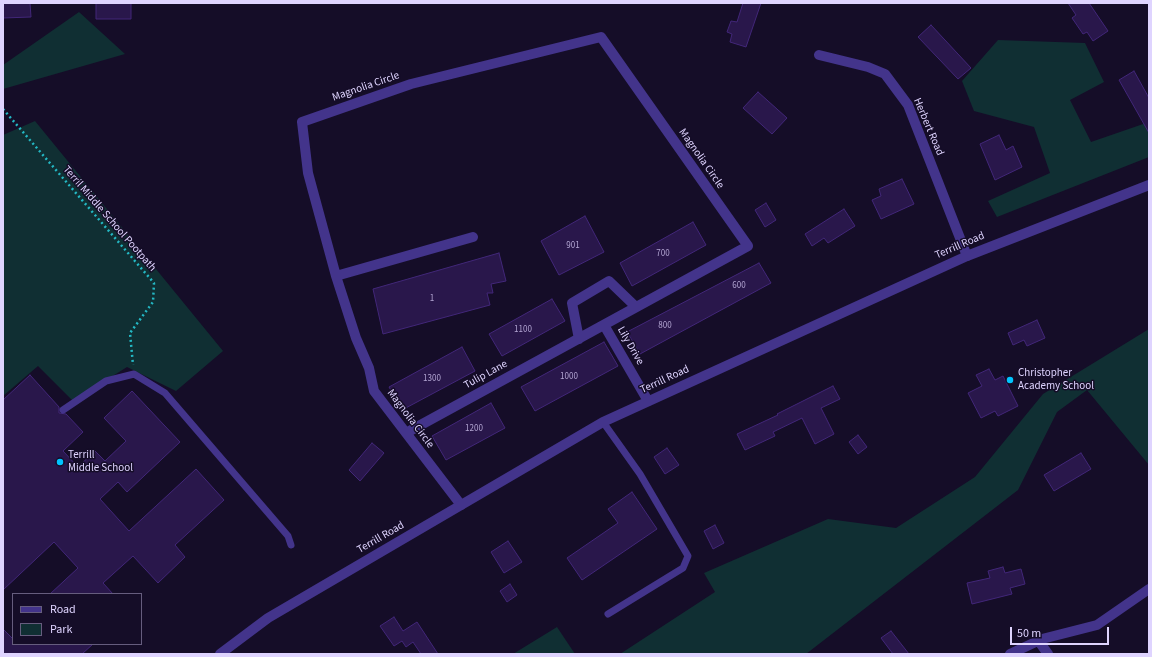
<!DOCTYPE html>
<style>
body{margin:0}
#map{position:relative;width:1152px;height:657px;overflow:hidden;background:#150d28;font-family:"Source Sans 3",sans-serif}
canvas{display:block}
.frame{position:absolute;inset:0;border:4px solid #dfd4ff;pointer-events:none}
.legend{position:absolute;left:12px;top:593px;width:130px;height:52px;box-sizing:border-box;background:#150d28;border:1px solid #665d7e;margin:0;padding:5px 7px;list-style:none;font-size:12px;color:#dfd4ff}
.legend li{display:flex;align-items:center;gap:8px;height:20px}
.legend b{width:20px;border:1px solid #665d7e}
.scale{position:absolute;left:1010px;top:627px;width:99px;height:18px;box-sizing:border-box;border:2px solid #dfd4ff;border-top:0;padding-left:5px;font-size:12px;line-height:14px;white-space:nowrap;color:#dfd4ff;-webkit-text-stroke:3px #150d28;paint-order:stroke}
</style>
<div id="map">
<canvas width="1152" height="657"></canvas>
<div class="frame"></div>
<ul class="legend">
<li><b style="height:5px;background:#43348b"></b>Road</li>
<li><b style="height:11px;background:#102f33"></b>Park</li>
</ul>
<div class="scale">50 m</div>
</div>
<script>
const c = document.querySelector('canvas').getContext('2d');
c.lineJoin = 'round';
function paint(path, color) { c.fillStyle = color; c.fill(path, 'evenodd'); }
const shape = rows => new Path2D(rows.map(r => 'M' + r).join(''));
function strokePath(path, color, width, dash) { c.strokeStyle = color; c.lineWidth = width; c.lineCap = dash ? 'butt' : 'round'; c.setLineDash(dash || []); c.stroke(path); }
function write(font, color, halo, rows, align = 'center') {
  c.font = font + ' "Source Sans 3",sans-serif'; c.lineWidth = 3; c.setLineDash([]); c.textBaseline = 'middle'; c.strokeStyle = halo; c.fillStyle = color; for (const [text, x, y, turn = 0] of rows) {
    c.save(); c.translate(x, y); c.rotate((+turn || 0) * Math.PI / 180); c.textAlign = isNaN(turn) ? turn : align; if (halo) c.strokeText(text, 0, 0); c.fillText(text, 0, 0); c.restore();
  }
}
const green = shape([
 [79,12,125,54,3,89,3,65],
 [998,40,1085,43,1104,82,1070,100,1091,142,1149,122,1149,157,997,217,988,201,1050,173,1034,127,974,111,962,81],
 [35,121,223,351,176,391,127,367,73,401,38,366,3,396,3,135],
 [1149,329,1149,465,1087,390,1057,412,1018,490,806,654,620,654,715,592,704,573,828,519,896,528,975,477,1043,394],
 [557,627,575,654,513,654]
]);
const building = shape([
 [3,3,30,3,31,17,3,18,3,3],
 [96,3,131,3,131,19,96,19,96,3],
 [743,3,761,3,746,47,730,42,732,34,727,32,731,21,737,22,743,3],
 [1068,3,1089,3,1108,31,1093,41,1087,32,1083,34,1072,18,1076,15,1068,3],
 [931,25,971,68,958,79,918,37,931,25],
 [1134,71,1149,98,1149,133,1119,80,1134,71],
 [758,92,787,118,772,134,743,108,758,92],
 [999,135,1006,150,1013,146,1022,167,995,180,980,144,999,135],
 [902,179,914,204,881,219,872,200,881,196,879,189,902,179],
 [766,203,776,220,765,227,755,210,766,203],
 [844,209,855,226,828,243,824,238,812,246,805,234,844,209],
 [585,216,604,252,559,275,541,241,585,216],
 [693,222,706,245,632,286,620,263,693,222],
 [499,253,506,281,491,284,493,293,487,293,490,305,383,334,373,289,499,253],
 [759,263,771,283,640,354,627,332,759,263],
 [552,299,565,321,502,356,489,334,552,299],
 [1037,320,1045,338,1027,346,1024,340,1013,345,1008,333,1037,320],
 [604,342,618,366,535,411,521,387,604,342],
 [462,347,475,371,402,410,389,387,462,347],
 [989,369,995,380,1003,376,1018,406,998,416,995,411,981,418,968,393,982,386,976,375,989,369],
 [30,375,59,407,59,413,66,414,83,432,63,451,78,467,95,451,105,461,126,441,104,418,132,391,180,442,127,492,118,482,100,499,129,531,196,469,224,500,175,545,185,557,158,583,133,556,103,583,113,594,50,594,78,568,54,542,3,590,3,400,30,375],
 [833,386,840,399,821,408,834,434,815,444,802,418,773,432,775,436,745,450,737,434,778,415,777,414,833,386],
 [491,403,505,428,446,460,432,436,491,403],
 [858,435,867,447,858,454,849,442,858,435],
 [372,443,384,453,360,481,349,470,372,443],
 [667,448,679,465,665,474,654,457,667,448],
 [1081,453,1091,469,1054,491,1044,475,1081,453],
 [632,492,657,529,582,580,567,558,618,523,608,509,632,492],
 [715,525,724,543,713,549,704,531,715,525],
 [508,541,522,562,504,573,491,552,508,541],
 [1003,567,1005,573,1021,569,1025,584,1010,588,1012,594,972,604,967,583,990,578,988,571,1003,567],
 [510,584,517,595,507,602,500,591,510,584],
 [394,617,403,631,417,622,438,654,421,654,413,642,406,647,402,641,394,646,380,626,394,617],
 [3,629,13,639,13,644,93,644,82,654,3,654,3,629],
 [891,631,909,654,893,654,881,638,891,631]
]);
const path = shape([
 [3,109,154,283,153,302,130,333,133,365]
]);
const service = shape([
 [63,410,106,381,134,374,165,393,288,536,291,545],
 [603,422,640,474,688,556,683,568,608,614]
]);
const minor = shape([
 [819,55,868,67,885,74,908,105,967,256],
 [336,276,473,237],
 [604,325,648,401],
 [579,339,572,303,609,281,636,307],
 [406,433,748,246,601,37,411,84,302,122,308,173,336,276,356,338,369,368,374,391,461,505],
 [1038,640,1048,654],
 [1010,654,1042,639,1097,625,1149,589]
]);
const tertiary = shape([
 [220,654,268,618,603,422,967,256,1149,185]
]);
const markers = [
 [1010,380,4,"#00c4ff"],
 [60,462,4,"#00c4ff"]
];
const numberNames = [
 ["901",573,246],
 ["700",663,254],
 ["600",739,286],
 ["1",432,299],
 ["800",665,326],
 ["1100",523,330],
 ["1000",569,377],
 ["1300",432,379],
 ["1200",474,429]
];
const streetNames = [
 ["Magnolia Circle",366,87,-19],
 ["Herbert Road",928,127,67],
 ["Magnolia Circle",701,159,55],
 ["Terril Middle School Pootpath",109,219,49],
 ["Terrill Road",960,246,-23],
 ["Lily Drive",630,346,60],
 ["Tulip Lane",486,375,-29],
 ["Terrill Road",665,380,-25],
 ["Magnolia Circle",410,419,53],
 ["Terrill Road",381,538,-30]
];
const poiNames = [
 ["Christopher",1018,374],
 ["Academy School",1018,387],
 ["Terrill",68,456],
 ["Middle School",68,469]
];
paint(green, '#102f33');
paint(building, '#29174b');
strokePath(building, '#422779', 1);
strokePath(path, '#24b8c4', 2.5, [2, 3]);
strokePath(service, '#43348b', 7);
strokePath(minor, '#43348b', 10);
strokePath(tertiary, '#43348b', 10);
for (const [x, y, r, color] of markers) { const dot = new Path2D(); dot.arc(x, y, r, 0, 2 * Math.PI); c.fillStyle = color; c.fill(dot); strokePath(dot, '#150d28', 1.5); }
write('9px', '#b2a5d2', null, numberNames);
write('11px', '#dfd4ff', '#150d28', streetNames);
write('11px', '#dfd4ff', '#150d28', poiNames, 'left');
</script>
